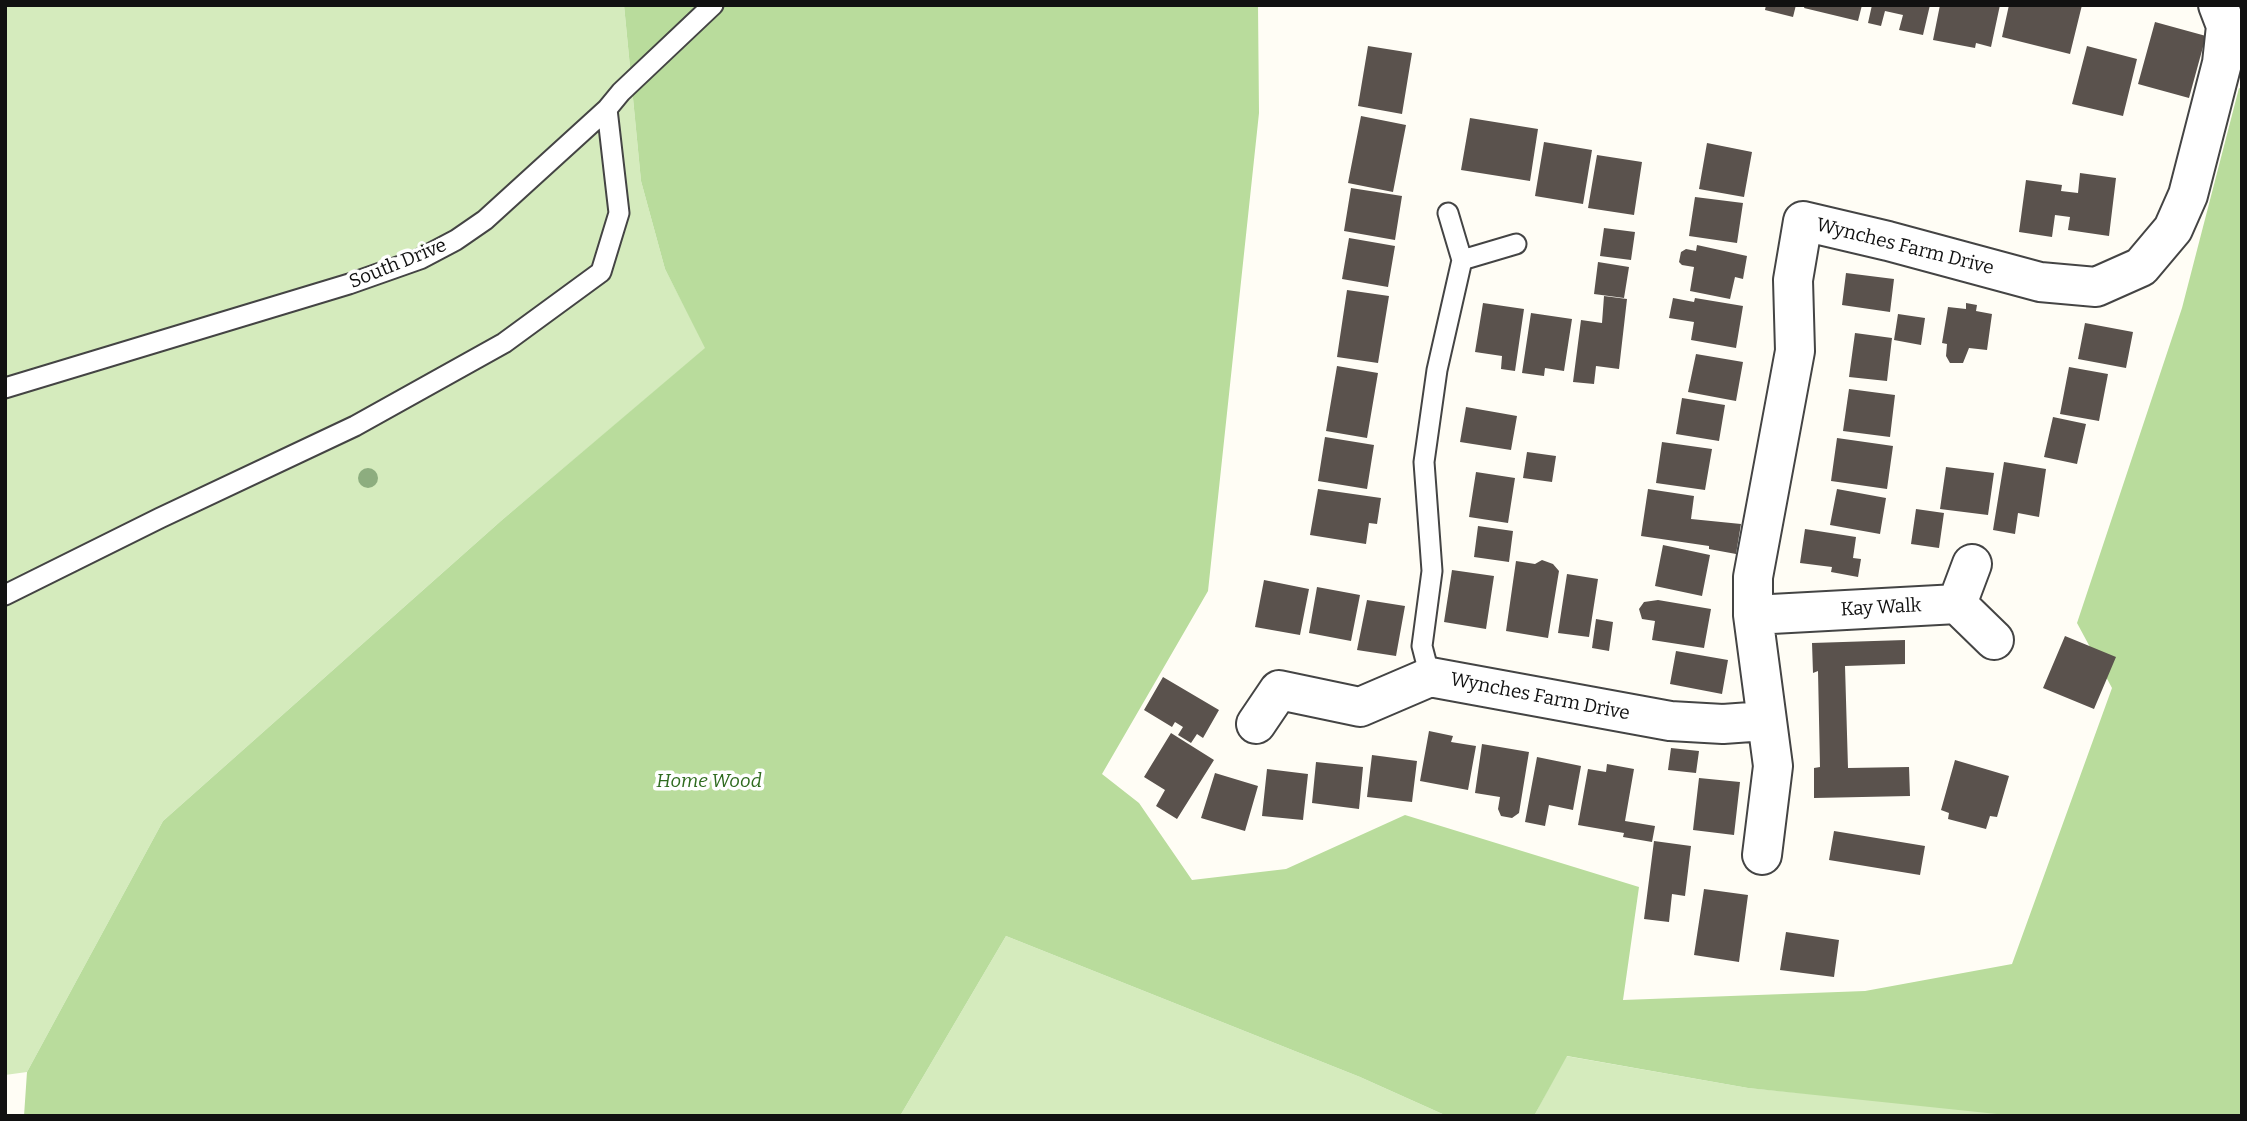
<!DOCTYPE html>
<style>
body{margin:0}
#map{position:relative;width:2247px;height:1121px;overflow:hidden;background:#fffdf5;font-family:Bitter,serif}
canvas{display:block}
.frame{position:absolute;inset:0;border:7px solid #111;pointer-events:none}
</style>
<div id="map">
<canvas width="2247" height="1121"></canvas>
<div class="frame"></div>
</div>
<script>
const c = document.querySelector('canvas').getContext('2d');
c.lineJoin = 'round';
function paint(path, color) { c.fillStyle = color; c.fill(path, 'evenodd'); }
const shape = rows => new Path2D(rows.map(r => 'M' + r).join(''));
function strokePath(path, color, width, dash) { c.strokeStyle = color; c.lineWidth = width; c.lineCap = dash ? 'butt' : 'round'; c.setLineDash(dash || []); c.stroke(path); }
function write(font, color, halo, rows, align = 'center') {
  c.font = font + ' Bitter,serif'; c.lineWidth = 7; c.setLineDash([]); c.textBaseline = 'middle'; c.strokeStyle = halo; c.fillStyle = color; for (const [text, x, y, turn = 0] of rows) {
    c.save(); c.translate(x, y); c.rotate((+turn || 0) * Math.PI / 180); c.textAlign = isNaN(turn) ? turn : align; if (halo) c.strokeText(text, 0, 0); c.fillText(text, 0, 0); c.restore();
  }
}
const green = shape([
 [5,5,624,5,641,181,665,269,706,348,502,520,163,821,27,1072,5,1075],
 [1006,936,1360,1077,1447,1116,900,1116],
 [1566,1056,1748,1088,2003,1112,2016,1116,1534,1116]
]);
const forest = shape([
 [624,5,1258,5,1259,113,1208,591,1102,774,1139,803,1192,880,1286,869,1405,815,1639,887,1623,1000,1865,991,2012,964,2112,688,2077,623,2182,308,2239,88,2242,89,2242,1116,2016,1116,1748,1088,1567,1056,1534,1116,1447,1116,1360,1077,1006,936,900,1116,24,1116,27,1072,163,821,502,520,705,348,665,269,641,181]
]);
const building = shape([
 [1766,5,1796,5,1793,17,1765,10],
 [1805,5,1862,5,1858,21,1804,8],
 [1872,5,1930,5,1923,35,1899,30,1903,15,1885,11,1881,26,1868,23],
 [1940,5,2000,5,1991,47,1976,43,1975,48,1933,40],
 [2009,5,2082,5,2070,54,2002,37],
 [2155,22,2206,36,2189,98,2138,84],
 [1368,46,1412,53,1402,114,1358,106],
 [2087,46,2137,59,2123,116,2072,104],
 [1361,116,1406,125,1393,192,1348,183],
 [1470,118,1538,129,1530,181,1461,170],
 [1544,142,1592,150,1583,204,1535,196],
 [1707,143,1752,152,1744,197,1699,189],
 [1597,155,1642,162,1634,215,1588,208],
 [2080,173,2116,178,2109,236,2068,230,2070,217,2055,215,2052,237,2019,232,2026,180,2062,185,2061,191,2078,193],
 [1351,188,1402,196,1395,240,1344,231],
 [1695,197,1743,203,1737,243,1689,236],
 [1604,228,1635,232,1631,260,1600,256],
 [1349,238,1395,246,1388,287,1342,279],
 [1697,245,1747,256,1743,279,1735,277,1730,299,1690,291,1694,267,1682,265,1679,262,1681,252,1686,249,1696,251],
 [1598,262,1629,267,1624,298,1594,294],
 [1846,273,1894,279,1890,312,1842,305],
 [1347,290,1389,296,1378,363,1337,357],
 [1604,296,1627,299,1619,369,1596,366,1594,384,1573,382,1581,320,1602,323],
 [1673,298,1694,302,1695,298,1743,306,1736,348,1691,340,1694,322,1669,318],
 [1483,303,1524,309,1515,371,1501,369,1502,356,1475,352],
 [1966,303,1977,305,1976,311,1992,314,1987,350,1969,348,1963,363,1950,363,1946,356,1947,344,1942,343,1948,307,1966,309],
 [1531,313,1572,319,1564,371,1545,368,1544,376,1522,373],
 [1898,314,1925,318,1921,345,1894,340],
 [2085,323,2133,332,2126,368,2078,359],
 [1855,333,1892,338,1887,381,1849,377],
 [1696,354,1743,362,1736,401,1688,392],
 [1337,366,1378,373,1367,438,1326,431],
 [2069,367,2108,374,2099,421,2060,414],
 [1849,389,1895,395,1890,437,1843,431],
 [1682,398,1725,405,1719,441,1676,434],
 [1466,407,1517,416,1511,450,1460,442],
 [2053,417,2086,424,2077,464,2044,457],
 [1325,437,1374,445,1367,489,1318,481],
 [1837,438,1893,446,1887,489,1831,481],
 [1662,442,1712,449,1705,490,1656,483],
 [1527,452,1556,456,1552,482,1523,478],
 [2004,462,2046,469,2039,517,2018,513,2015,534,1993,530],
 [1946,467,1994,473,1988,515,1940,509],
 [1476,472,1515,478,1508,523,1469,517],
 [1318,489,1381,498,1377,524,1369,523,1366,544,1310,535],
 [1648,489,1694,496,1691,519,1741,524,1736,554,1709,549,1709,546,1641,536],
 [1837,489,1886,498,1880,534,1830,525],
 [1916,509,1944,513,1939,548,1911,544],
 [1478,526,1513,531,1509,562,1474,557],
 [1805,529,1856,537,1853,558,1861,559,1858,577,1831,572,1832,567,1800,563],
 [1663,545,1710,555,1702,596,1655,586],
 [1542,560,1553,564,1559,571,1548,638,1506,631,1516,561,1535,564],
 [1452,570,1494,576,1486,629,1444,622],
 [1567,574,1598,579,1589,637,1558,633],
 [1264,580,1309,589,1300,635,1255,627],
 [1317,587,1360,595,1351,641,1309,633],
 [1367,600,1405,606,1396,656,1357,650],
 [1658,600,1711,609,1704,648,1652,640,1655,621,1642,619,1639,609,1644,602],
 [1596,619,1613,622,1609,651,1592,648],
 [2065,636,2116,657,2094,709,2043,688],
 [1905,640,1905,664,1845,666,1848,768,1909,767,1910,796,1814,798,1814,768,1820,767,1818,671,1813,673,1812,643],
 [1676,651,1728,660,1722,694,1670,684],
 [1163,677,1219,710,1203,738,1197,734,1191,743,1178,735,1183,727,1175,722,1172,727,1144,710],
 [1429,731,1453,736,1451,742,1476,746,1468,790,1420,781],
 [1171,733,1214,760,1177,819,1156,806,1165,790,1144,777],
 [1482,744,1529,752,1519,813,1512,818,1501,816,1498,809,1500,797,1475,793],
 [1671,748,1699,751,1696,773,1668,770],
 [1372,755,1417,761,1412,802,1367,797],
 [1537,757,1581,766,1573,810,1549,805,1545,826,1525,822],
 [1955,760,2009,776,1997,817,1990,816,1986,829,1948,819,1949,813,1941,810],
 [1316,762,1363,767,1359,809,1312,803],
 [1607,764,1634,769,1625,821,1655,826,1652,842,1623,837,1624,833,1578,825,1588,769,1606,772],
 [1267,769,1308,774,1303,820,1262,816],
 [1215,773,1258,786,1245,831,1201,818],
 [1699,778,1740,782,1734,835,1693,830],
 [1834,831,1925,846,1920,875,1829,860],
 [1654,841,1691,846,1685,896,1672,894,1669,922,1644,919],
 [1704,889,1748,895,1739,962,1694,955],
 [1786,932,1839,940,1834,977,1780,970]
]);
const service = shape([
 [1462,260,1516,244],
 [5,388,349,284,420,259,456,240,485,220,607,109,621,92,713,5],
 [5,595,160,518,355,426,504,343,601,272,619,213,607,109],
 [1430,677,1422,646,1432,571,1424,462,1437,370,1462,260,1448,213]
]);
const minor = shape([
 [1957,604,1972,564],
 [1753,615,1957,604,1994,640],
 [1256,724,1279,690,1360,707,1430,677,1670,721,1723,724,1765,721],
 [1762,855,1773,766,1753,615,1753,577,1795,351,1793,280,1803,221,1888,241,2040,282,2096,287,2141,267,2173,229,2188,195,2222,63,2226,26,2218,5]
]);
const trees = [
 [368,478]
];
const streetNames = [
 ["Wynches Farm Drive",1905,247,14],
 ["South Drive",398,264,-22],
 ["Kay Walk",1881,608,-3],
 ["Wynches Farm Drive",1540,697,11]
];
const parkNames = [
 ["Home Wood",709,782]
];
paint(green, '#d5ebbd');
paint(forest, '#b9dc9c');
paint(building, '#5a524d');
strokePath(service, '#444', 23);
strokePath(minor, '#444', 42);
strokePath(service, '#fff', 19);
strokePath(minor, '#fff', 38);
c.fillStyle = '#8dad7f';
for (const [x, y] of trees) { c.beginPath(); c.arc(x, y, 10, 0, 2 * Math.PI); c.fill(); }
write('19px', '#111', '#fff', streetNames);
write('italic 19px', '#2f6b1f', '#fff', parkNames);
</script>
